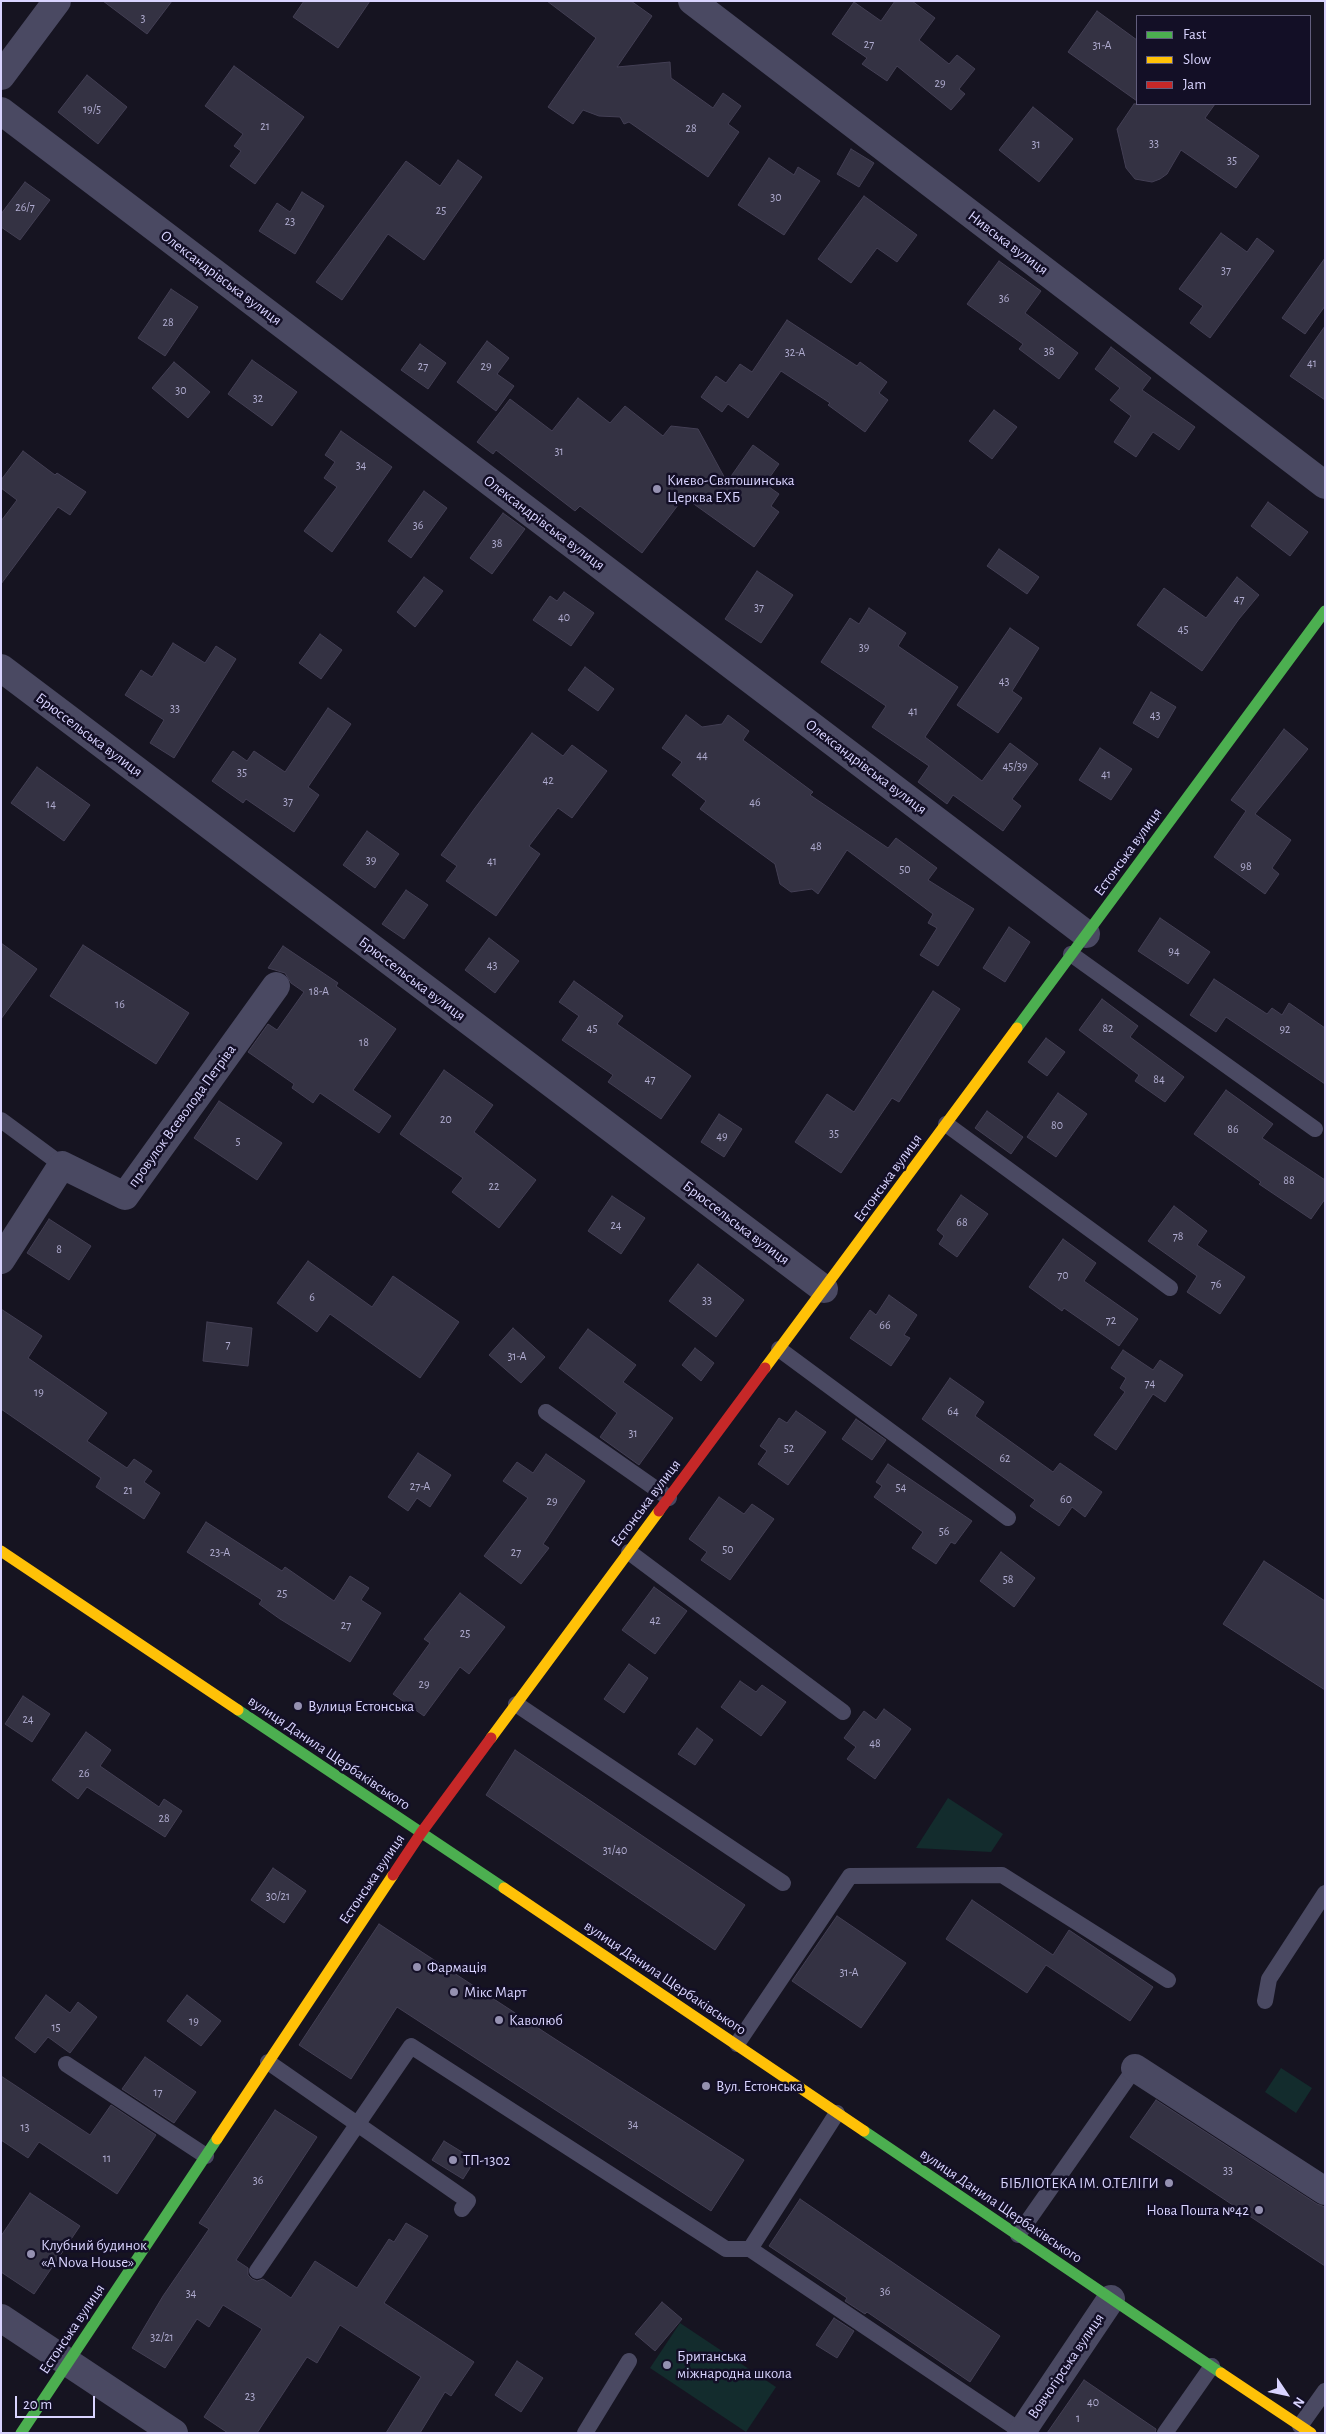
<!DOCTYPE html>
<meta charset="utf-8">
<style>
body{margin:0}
#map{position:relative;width:1326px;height:2434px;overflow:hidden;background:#161421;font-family:"Alegreya Sans",sans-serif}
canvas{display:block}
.frame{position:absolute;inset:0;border:2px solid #d9d4ff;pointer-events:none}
.legend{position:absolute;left:1136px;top:15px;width:175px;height:90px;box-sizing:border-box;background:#130f26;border:1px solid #625e7d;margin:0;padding:6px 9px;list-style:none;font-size:15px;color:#d9d4ff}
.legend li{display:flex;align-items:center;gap:10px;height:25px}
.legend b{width:25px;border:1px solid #625e7d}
.north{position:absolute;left:1261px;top:2369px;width:50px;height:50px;-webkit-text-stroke:4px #130f26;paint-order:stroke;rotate:124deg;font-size:14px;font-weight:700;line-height:20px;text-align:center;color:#d9d4ff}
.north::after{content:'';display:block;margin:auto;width:18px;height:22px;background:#d9d4ff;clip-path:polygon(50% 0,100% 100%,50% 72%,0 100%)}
.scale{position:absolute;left:15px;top:2396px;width:80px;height:22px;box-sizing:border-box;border:2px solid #d9d4ff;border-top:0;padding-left:6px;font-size:15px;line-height:18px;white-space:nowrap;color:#d9d4ff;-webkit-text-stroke:4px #130f26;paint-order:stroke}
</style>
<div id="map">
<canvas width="1326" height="2434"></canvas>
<div class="frame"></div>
<ul class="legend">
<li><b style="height:6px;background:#4caf50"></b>Fast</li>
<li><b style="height:6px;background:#ffc107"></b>Slow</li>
<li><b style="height:6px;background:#c62828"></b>Jam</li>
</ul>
<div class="north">N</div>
<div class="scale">20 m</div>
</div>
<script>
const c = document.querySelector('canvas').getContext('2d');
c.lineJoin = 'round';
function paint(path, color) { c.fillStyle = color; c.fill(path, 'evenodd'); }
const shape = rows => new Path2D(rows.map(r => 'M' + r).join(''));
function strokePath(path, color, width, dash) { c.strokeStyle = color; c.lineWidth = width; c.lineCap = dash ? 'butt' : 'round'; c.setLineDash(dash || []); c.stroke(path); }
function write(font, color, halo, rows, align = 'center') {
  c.font = font + ' "Alegreya Sans",sans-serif'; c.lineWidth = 5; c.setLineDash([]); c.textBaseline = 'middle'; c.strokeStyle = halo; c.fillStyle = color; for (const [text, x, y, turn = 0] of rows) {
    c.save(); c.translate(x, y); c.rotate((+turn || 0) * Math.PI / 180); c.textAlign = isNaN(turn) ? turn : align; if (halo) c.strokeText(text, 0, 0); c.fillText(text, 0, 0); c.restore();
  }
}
const green = shape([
 [948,1798,1003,1834,991,1852,916,1848],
 [1281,2068,1312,2088,1296,2113,1265,2092],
 [680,2323,776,2387,746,2432,650,2368]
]);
const building = shape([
 [103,1,172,1,147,34,103,1],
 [304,1,370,1,338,48,293,17,304,1],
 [547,1,631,1,652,16,617,67,670,62,671,78,713,108,723,93,741,106,728,124,739,132,708,177,629,122,624,124,620,117,599,116,583,110,573,124,548,107,596,38,547,1],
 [895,1,912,1,935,18,919,40,949,64,957,55,975,69,959,89,965,94,951,110,897,66,887,81,862,64,867,58,832,34,854,2,881,21,895,1],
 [1097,11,1137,40,1137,101,1068,52,1097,11],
 [234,66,304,117,255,184,230,166,241,151,234,146,243,134,205,106,234,66],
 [87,75,127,107,98,144,58,112,87,75],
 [1134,104,1215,104,1205,118,1259,156,1236,188,1181,150,1167,174,1160,179,1152,182,1135,179,1126,168,1117,129,1134,104],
 [1033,107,1073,139,1039,182,999,150,1033,107],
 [851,149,874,163,859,187,837,174,851,149],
 [769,158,794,175,798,167,820,181,784,235,738,205,769,158],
 [458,160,482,177,424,260,388,234,342,300,316,282,406,161,440,186,458,160],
 [25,182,50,200,20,240,1,227,1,214,25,182],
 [302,192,324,206,295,254,259,231,277,203,290,212,302,192],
 [864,196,917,235,897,262,877,248,851,283,818,259,864,196],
 [1221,233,1247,252,1257,238,1274,251,1210,338,1190,323,1203,306,1179,289,1221,233],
 [1325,258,1325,306,1305,334,1282,318,1325,258],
 [999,261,1041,291,1025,313,1078,353,1059,379,1019,349,1023,344,967,304,999,261],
 [171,289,198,307,165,356,138,338,171,289],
 [787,320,857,366,860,362,887,382,879,393,888,400,865,432,828,405,830,403,781,371,748,418,728,404,722,412,701,397,716,376,726,383,740,364,752,372,787,320],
 [1325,326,1325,400,1290,376,1325,326],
 [487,341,509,358,497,374,514,386,496,411,457,382,487,341],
 [420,344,446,363,428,389,401,370,420,344],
 [1111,347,1151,378,1142,390,1195,427,1179,450,1153,432,1136,457,1114,442,1131,416,1110,400,1120,388,1095,369,1111,347],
 [252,360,297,392,272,426,228,394,252,360],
 [174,362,210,392,188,418,152,388,174,362],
 [578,398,610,423,625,406,663,436,671,426,698,429,727,482,753,445,779,464,765,484,779,494,771,506,779,512,754,547,684,497,642,553,580,506,575,511,496,450,493,454,477,442,510,399,552,431,578,398],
 [994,410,1017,427,992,459,969,441,994,410],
 [341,431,392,467,332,552,304,531,337,487,324,478,335,462,325,455,341,431],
 [23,451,55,475,57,473,86,492,70,515,58,507,1,584,1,521,17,500,1,488,1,480,23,451],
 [424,491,447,508,411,558,388,541,424,491],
 [1268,502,1308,532,1290,556,1251,526,1268,502],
 [503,513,525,529,492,574,470,558,503,513],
 [999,549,1039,577,1027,594,987,566,999,549],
 [757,571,793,595,761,643,725,619,757,571],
 [424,577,443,591,415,627,397,612,424,577],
 [1237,577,1259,595,1239,619,1202,671,1137,625,1164,588,1206,618,1237,577],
 [564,592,594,613,571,646,533,620,550,596,557,601,564,592],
 [869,608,906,633,898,646,958,687,925,737,982,781,1010,743,1038,764,1012,799,1021,806,1003,831,953,795,947,804,918,782,929,766,872,727,886,706,821,662,850,618,859,624,869,608],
 [1010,628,1039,648,1012,691,1022,698,998,733,957,705,1010,628],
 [320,634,342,650,321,679,299,663,320,634],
 [173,643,205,663,216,646,236,659,174,758,150,743,164,720,125,695,141,670,152,677,173,643],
 [585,667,614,689,598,711,568,690,585,667],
 [1151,692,1176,707,1158,738,1133,723,1151,692],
 [328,708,351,724,308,787,319,795,294,832,246,799,243,803,212,781,233,751,247,761,254,751,285,772,328,708],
 [686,715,702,727,722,724,728,715,749,731,743,740,813,792,810,795,888,848,896,838,937,868,928,880,974,909,938,966,920,955,937,928,928,923,933,914,847,850,818,894,812,889,791,892,780,884,775,864,700,809,706,801,672,775,682,762,662,748,686,715],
 [1284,729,1308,749,1255,814,1291,840,1272,868,1279,874,1265,894,1214,857,1246,811,1231,800,1284,729],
 [532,733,563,756,572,745,607,771,572,818,558,808,529,846,540,854,496,916,446,881,457,866,441,855,475,808,532,733],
 [1100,748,1132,769,1111,800,1079,780,1100,748],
 [37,767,90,805,64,841,11,803,37,767],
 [367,831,399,854,375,888,343,865,367,831],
 [406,890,428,905,404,939,382,924,406,890],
 [1160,918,1210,952,1188,984,1138,951,1160,918],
 [1009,927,1030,942,1005,982,983,968,1009,927],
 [489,938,519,961,495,993,465,970,489,938],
 [1,943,37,969,1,1019,1,943],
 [83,945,189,1013,156,1064,50,996,83,945],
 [283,946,338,983,336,986,396,1029,353,1090,391,1116,379,1133,320,1093,313,1103,292,1088,294,1084,248,1052,268,1024,277,1030,304,992,291,983,285,973,268,968,283,946],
 [1214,979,1267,1014,1272,1008,1282,1015,1289,1003,1325,1028,1325,1084,1226,1017,1216,1032,1190,1015,1214,979],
 [574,981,623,1016,617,1024,691,1076,661,1119,608,1082,613,1075,562,1040,579,1016,559,1002,574,981],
 [933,991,960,1009,899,1102,892,1098,841,1173,795,1142,827,1094,854,1112,933,991],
 [1102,999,1138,1026,1130,1037,1184,1077,1165,1102,1135,1081,1139,1075,1079,1030,1102,999],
 [1046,1038,1065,1052,1047,1076,1028,1062,1046,1038],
 [444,1070,493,1105,474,1132,536,1180,499,1228,452,1192,463,1178,400,1134,444,1070],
 [1226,1090,1273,1124,1262,1138,1325,1180,1325,1199,1311,1219,1259,1184,1261,1182,1194,1134,1226,1090],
 [1058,1093,1087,1114,1056,1157,1027,1137,1058,1093],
 [219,1101,282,1143,257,1180,194,1138,219,1101],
 [987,1111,1023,1137,1011,1154,975,1128,987,1111],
 [719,1114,742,1129,724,1157,701,1142,719,1114],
 [961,1195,988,1214,957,1257,939,1244,944,1236,937,1230,961,1195],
 [612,1196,645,1218,621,1254,588,1231,612,1196],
 [1174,1206,1207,1231,1197,1245,1245,1277,1220,1314,1187,1292,1197,1276,1148,1241,1174,1206],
 [49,1219,91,1246,69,1280,27,1253,49,1219],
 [1063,1239,1096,1263,1084,1281,1138,1319,1119,1346,1064,1308,1062,1311,1029,1287,1063,1239],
 [308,1261,372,1307,393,1276,459,1322,420,1378,330,1314,317,1332,277,1303,308,1261],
 [698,1264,744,1300,716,1337,669,1301,698,1264],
 [889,1295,917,1315,904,1335,910,1338,891,1366,850,1338,870,1310,876,1315,889,1295],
 [1,1309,42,1336,28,1358,107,1413,87,1441,127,1468,134,1459,152,1471,144,1482,160,1493,144,1519,96,1487,101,1478,1,1409,1,1309],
 [207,1322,252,1328,248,1366,203,1361,207,1322],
 [513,1328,545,1357,521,1383,489,1355,513,1328],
 [588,1329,636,1365,623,1382,673,1418,639,1465,600,1437,617,1413,559,1368,588,1329],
 [695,1348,714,1363,701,1381,682,1365,695,1348],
 [1123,1350,1153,1370,1160,1360,1183,1375,1165,1402,1153,1394,1116,1450,1094,1435,1125,1392,1120,1388,1126,1378,1111,1368,1123,1350],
 [950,1378,984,1402,975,1416,1053,1472,1060,1463,1102,1492,1085,1517,1072,1507,1059,1526,1030,1506,1035,1500,922,1419,950,1378],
 [796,1411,826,1432,788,1485,758,1464,767,1451,760,1446,779,1418,787,1423,796,1411],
 [856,1419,886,1440,872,1460,842,1439,856,1419],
 [418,1453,451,1475,430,1507,417,1498,408,1511,388,1497,418,1453],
 [546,1454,585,1481,543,1544,549,1548,521,1584,484,1556,528,1498,503,1481,517,1462,533,1473,546,1454],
 [888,1464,972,1521,955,1544,951,1542,936,1564,912,1548,923,1532,874,1497,882,1486,876,1482,888,1464],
 [719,1497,744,1514,752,1504,774,1519,730,1580,701,1560,707,1552,689,1539,719,1497],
 [206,1522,282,1571,285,1567,334,1601,350,1576,369,1588,361,1600,381,1613,350,1662,280,1619,259,1604,262,1600,187,1552,206,1522],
 [1001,1552,1035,1578,1014,1607,980,1581,1001,1552],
 [1264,1561,1325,1601,1325,1690,1223,1624,1264,1561],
 [654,1587,687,1611,655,1654,622,1630,654,1587],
 [460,1593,505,1627,469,1674,460,1667,424,1716,393,1694,430,1643,424,1639,460,1593],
 [629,1664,648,1678,624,1713,604,1699,629,1664],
 [740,1681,756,1692,762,1685,786,1702,761,1736,721,1707,740,1681],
 [23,1696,50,1714,32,1742,5,1724,23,1696],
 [884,1709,911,1729,875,1779,847,1759,856,1747,844,1738,864,1711,876,1720,884,1709],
 [697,1728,713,1740,695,1765,678,1754,697,1728],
 [86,1732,111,1750,100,1766,159,1807,164,1799,182,1811,165,1837,87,1787,78,1799,52,1780,86,1732],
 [515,1750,745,1905,715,1950,486,1795,515,1750],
 [273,1868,306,1891,284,1923,251,1900,273,1868],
 [972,1900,1053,1955,1069,1930,1153,1987,1130,2021,1046,1965,1027,1993,946,1939,972,1900],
 [837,1916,906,1963,861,2028,792,1981,837,1916],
 [379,1924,555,2039,744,2160,711,2211,397,2007,351,2079,299,2045,379,1924],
 [46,1995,70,2013,78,2002,97,2017,70,2053,48,2037,35,2053,15,2038,46,1995],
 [187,1995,221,2021,201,2046,167,2021,187,1995],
 [145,2057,196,2092,174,2123,122,2089,145,2057],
 [1,2076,90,2135,111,2105,156,2135,117,2194,39,2142,28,2158,1,2140,1,2076],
 [1156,2100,1317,2204,1325,2207,1325,2266,1130,2137,1156,2100],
 [275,2110,317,2137,236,2260,248,2268,248,2275,252,2279,257,2281,263,2279,291,2298,315,2261,357,2288,389,2239,394,2242,406,2223,428,2236,384,2303,474,2362,451,2396,445,2392,420,2433,386,2433,421,2377,340,2325,317,2363,307,2357,257,2433,228,2433,204,2417,262,2329,223,2305,209,2327,197,2319,165,2368,132,2348,163,2296,209,2229,199,2223,275,2110],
 [444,2141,475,2160,463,2179,432,2160,444,2141],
 [30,2193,80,2226,34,2294,1,2272,1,2236,30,2193],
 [800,2199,1000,2336,970,2382,867,2312,865,2314,845,2301,847,2298,769,2246,800,2199],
 [662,2302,682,2319,655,2351,635,2334,662,2302],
 [834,2318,854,2331,837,2358,816,2345,834,2318],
 [517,2361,543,2378,521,2412,495,2395,517,2361],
 [1084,2380,1156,2429,1155,2433,1047,2433,1084,2380]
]);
const lane = shape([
 [1071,954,1315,1129],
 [1,1120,62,1165],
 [946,1124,1170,1288],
 [779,1349,1008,1518],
 [546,1412,669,1498],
 [629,1552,843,1712],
 [516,1704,783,1883],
 [1265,2001,1269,1979,1325,1893],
 [737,2044,850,1876,1002,1875,1168,1980],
 [268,2062,468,2201,462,2209],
 [66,2064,206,2156],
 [1018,2235,1135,2068],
 [750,2249,837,2113],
 [257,2271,411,2046,726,2249,750,2249,1022,2432],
 [1300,2426,1325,2391],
 [585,2433,629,2361],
 [1165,2433,1212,2366]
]);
const street = shape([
 [692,1,1325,485],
 [1,76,57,1],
 [1,111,1086,934],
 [1,668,824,1289],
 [1,1260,62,1165,125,1196,276,986],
 [1135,2068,1325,2191],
 [1,2318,174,2433],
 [1021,2433,1111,2299]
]);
const fast = shape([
 [1017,1028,1325,611],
 [238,1710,504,1888],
 [864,2131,1221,2373],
 [21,2433,217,2139]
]);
const slow = shape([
 [765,1368,1017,1028],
 [1,1551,238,1710],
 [491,1738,659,1511],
 [504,1888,864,2131],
 [217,2139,393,1875],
 [1221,2373,1311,2433]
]);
const jam = shape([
 [659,1511,765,1368],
 [393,1875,421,1833,491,1738]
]);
const markers = [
 [657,489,5,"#9591b1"],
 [298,1706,5,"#9591b1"],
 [417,1967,5,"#9591b1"],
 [454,1992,5,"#9591b1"],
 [499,2020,5,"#9591b1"],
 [706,2086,5,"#9591b1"],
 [453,2160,5,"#9591b1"],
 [1169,2183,5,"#9591b1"],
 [1259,2210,5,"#9591b1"],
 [31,2254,5,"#9591b1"],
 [667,2365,5,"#9591b1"]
];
const numberNames = [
 ["3",143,18],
 ["27",869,44],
 ["31-А",1102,45],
 ["29",940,83],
 ["19/5",92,109],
 ["21",265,126],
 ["28",691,128],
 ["33",1154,143],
 ["31",1036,144],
 ["35",1232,160],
 ["30",776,197],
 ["26/7",25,207],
 ["25",441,210],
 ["23",290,221],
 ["37",1226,270],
 ["36",1004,298],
 ["28",168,322],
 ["38",1049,351],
 ["32-А",795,352],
 ["41",1312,363],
 ["27",423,366],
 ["29",486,366],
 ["30",181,390],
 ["32",258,398],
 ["31",559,451],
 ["34",361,465],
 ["36",418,525],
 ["38",497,543],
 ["47",1239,599],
 ["37",759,607],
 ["40",564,617],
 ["45",1183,629],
 ["39",864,647],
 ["43",1004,681],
 ["33",175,708],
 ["41",913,711],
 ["43",1155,715],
 ["44",702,755],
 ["45/39",1015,766],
 ["35",242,772],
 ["41",1106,774],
 ["42",548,780],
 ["37",288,801],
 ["46",755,802],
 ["14",51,804],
 ["48",816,846],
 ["39",371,860],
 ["41",492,861],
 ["98",1246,866],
 ["50",905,869],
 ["94",1174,951],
 ["43",492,965],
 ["18-А",319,991],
 ["16",120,1004],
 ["45",592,1028],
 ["82",1108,1028],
 ["92",1285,1029],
 ["18",364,1042],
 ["47",650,1079],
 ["84",1159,1079],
 ["20",446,1119],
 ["80",1057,1125],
 ["86",1233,1129],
 ["35",834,1133],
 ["49",722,1136],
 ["5",238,1141],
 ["88",1289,1180],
 ["22",494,1186],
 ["68",962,1222],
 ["24",616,1225],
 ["78",1178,1236],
 ["8",59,1249],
 ["70",1063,1275],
 ["76",1216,1284],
 ["6",312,1297],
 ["33",707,1300],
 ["72",1111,1320],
 ["66",885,1325],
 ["7",228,1344],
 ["31-А",517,1356],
 ["74",1150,1383],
 ["19",39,1392],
 ["64",953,1411],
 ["31",633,1433],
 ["52",789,1448],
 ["62",1005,1458],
 ["27-А",420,1486],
 ["54",901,1487],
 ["21",128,1490],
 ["60",1066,1499],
 ["29",552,1501],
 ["56",944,1531],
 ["50",728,1549],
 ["23-А",220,1552],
 ["27",516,1552],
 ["58",1008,1579],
 ["25",282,1593],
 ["42",655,1620],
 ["27",346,1625],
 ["25",465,1633],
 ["29",424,1684],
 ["24",28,1719],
 ["48",875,1743],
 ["26",84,1773],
 ["28",164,1818],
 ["31/40",615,1850],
 ["30/21",278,1896],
 ["31-А",849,1972],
 ["19",194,2021],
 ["15",56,2027],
 ["17",158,2092],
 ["34",633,2124],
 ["13",25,2127],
 ["11",107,2158],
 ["33",1228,2170],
 ["36",258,2180],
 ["36",885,2291],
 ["34",191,2293],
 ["32/21",162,2337],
 ["23",250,2396],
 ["40",1093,2402],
 ["1",1078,2418]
];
const streetNames = [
 ["Нивська вулиця",1008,243,37],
 ["Олександрівська вулиця",221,278,37],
 ["Олександрівська вулиця",544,523,37],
 ["Брюссельська вулиця",89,735,37],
 ["Олександрівська вулиця",866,767,37],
 ["Естонська вулиця",1128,852,-54],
 ["Брюссельська вулиця",412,979,37],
 ["провулок Всеволода Петріва",182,1116,-54],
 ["Естонська вулиця",888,1178,-54],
 ["Брюссельська вулиця",736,1223,37],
 ["Естонська вулиця",646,1503,-53],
 ["вулиця Данила Щербаківського",329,1753,34],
 ["Естонська вулиця",372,1879,-56],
 ["вулиця Данила Щербаківського",665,1978,34],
 ["вулиця Данила Щербаківського",1001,2206,34],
 ["Естонська вулиця",72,2329,-56],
 ["Вовчогірська вулиця",1066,2366,-56]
];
const poiNames = [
 ["Києво-Святошинська",667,480],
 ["Церква ЕХБ",667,497],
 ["Вулиця Естонська",308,1706],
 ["Фармація",427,1967],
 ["Мікс Март",464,1992],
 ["Каволюб",509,2020],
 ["Вул. Естонська",716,2086],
 ["ТП-1302",463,2160],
 ["БІБЛІОТЕКА ІМ. О.ТЕЛІГИ",1159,2183,"right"],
 ["Нова Пошта №42",1249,2210,"right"],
 ["Клубний будинок",41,2245],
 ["«A Nova House»",41,2262],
 ["Британська",677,2356],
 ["міжнародна школа",677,2373]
];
paint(green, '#132c2d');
paint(building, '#343243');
strokePath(building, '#433f54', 1);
strokePath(lane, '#4a4962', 16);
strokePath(street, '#4a4962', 28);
strokePath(fast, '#4caf50', 11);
strokePath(slow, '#ffc107', 11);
strokePath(jam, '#c62828', 11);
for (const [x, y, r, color] of markers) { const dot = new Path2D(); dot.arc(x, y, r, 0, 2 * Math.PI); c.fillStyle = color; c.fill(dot); strokePath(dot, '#130f26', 2); }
write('12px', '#b0acd0', null, numberNames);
write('15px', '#d9d4ff', '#130f26', streetNames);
write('15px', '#d9d4ff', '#130f26', poiNames, 'left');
</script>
